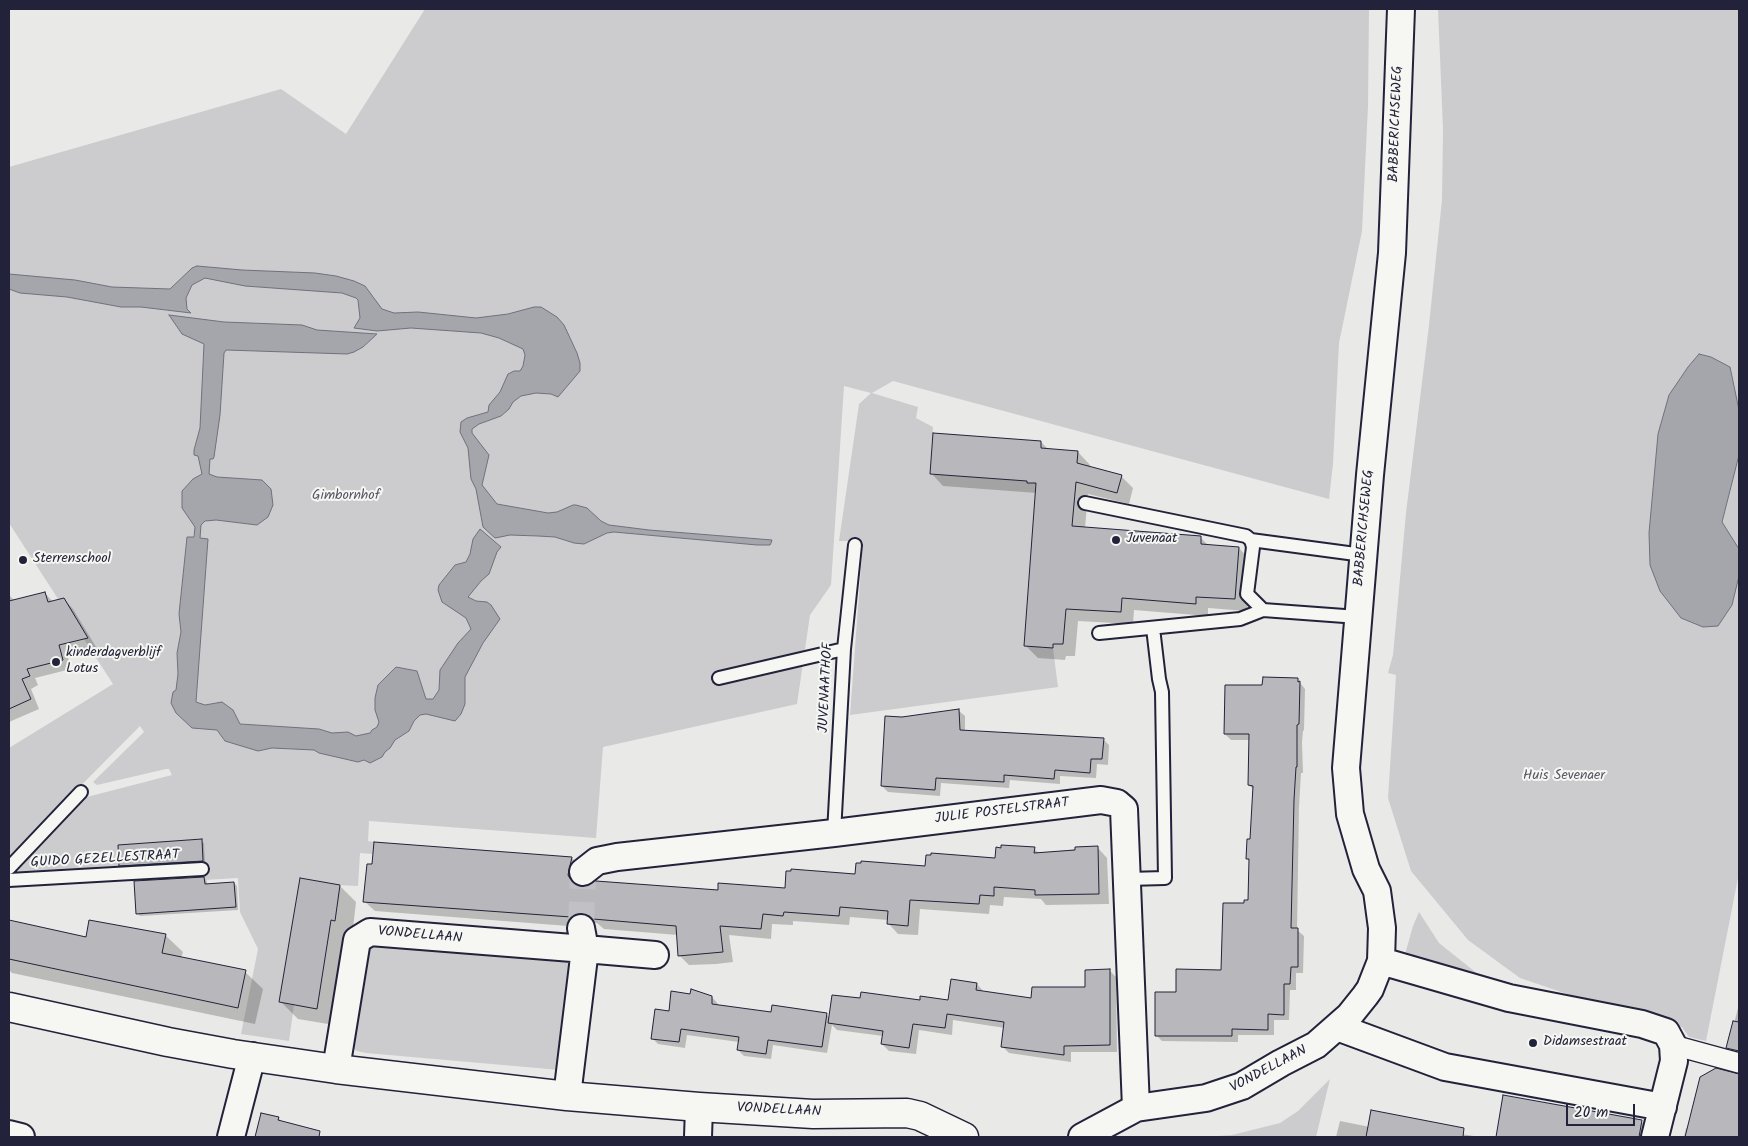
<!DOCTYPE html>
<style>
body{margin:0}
#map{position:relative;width:1748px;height:1146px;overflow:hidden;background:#e9e9e7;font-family:Kalam,sans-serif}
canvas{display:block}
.frame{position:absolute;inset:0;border:10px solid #22223b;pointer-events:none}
.scale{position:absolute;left:1566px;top:1104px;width:69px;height:22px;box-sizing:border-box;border:2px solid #22223b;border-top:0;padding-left:6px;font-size:15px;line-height:18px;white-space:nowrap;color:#22223b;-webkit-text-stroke:4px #f6f6f2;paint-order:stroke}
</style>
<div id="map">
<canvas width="1748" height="1146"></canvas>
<div class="frame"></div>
<div class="scale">20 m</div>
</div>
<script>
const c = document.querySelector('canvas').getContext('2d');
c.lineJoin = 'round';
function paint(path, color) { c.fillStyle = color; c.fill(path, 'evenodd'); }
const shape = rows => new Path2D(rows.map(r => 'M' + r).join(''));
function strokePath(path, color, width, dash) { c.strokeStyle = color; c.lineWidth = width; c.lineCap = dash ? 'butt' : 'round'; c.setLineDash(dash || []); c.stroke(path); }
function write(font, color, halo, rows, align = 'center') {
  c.font = font + ' Kalam,sans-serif'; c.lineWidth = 4; c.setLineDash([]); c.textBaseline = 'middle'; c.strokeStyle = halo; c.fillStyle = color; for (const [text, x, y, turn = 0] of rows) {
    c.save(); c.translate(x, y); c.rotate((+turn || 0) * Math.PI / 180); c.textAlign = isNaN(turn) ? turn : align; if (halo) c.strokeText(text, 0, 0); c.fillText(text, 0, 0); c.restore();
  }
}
const green = shape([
 [425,9,1369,9,1368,106,1362,231,1339,343,1333,464,1329,499,893,381,872,393,918,407,916,418,933,427,930,474,1027,481,1028,483,1034,483,1036,482,1024,646,1053,648,1058,687,850,715,863,541,839,541,859,404,871,393,844,386,831,585,810,615,797,704,603,747,596,838,369,821,368,841,374,842,373,854,360,853,358,886,337,885,300,878,279,1002,294,1005,289,1041,241,1034,258,949,240,912,238,878,204,880,202,839,118,845,119,866,9,874,83,798,172,775,169,769,166,769,97,785,93,782,144,732,140,726,9,858,9,748,113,684,9,523,9,167,281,89,346,134],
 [1438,9,1739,9,1739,873,1706,1041,1689,1037,1682,1027,1629,1015,1520,978,1468,940,1411,871,1388,798,1396,675,1388,673,1393,655,1406,513,1429,325,1442,200,1443,129],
 [1419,912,1439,943,1474,971,1500,988,1404,958,1413,926],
 [367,945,497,953,570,960,571,1016,560,1070,366,1053,357,1051,349,1045],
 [1330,1079,1316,1137,1201,1137,1232,1135,1280,1123,1298,1111]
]);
const water = shape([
 [197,266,242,270,315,273,336,276,354,281,365,286,382,309,394,313,418,312,476,318,508,314,534,307,541,307,557,317,564,325,577,353,580,363,580,371,558,397,551,394,536,393,521,396,513,402,509,409,501,416,479,424,472,429,472,433,489,455,482,485,497,504,548,513,557,512,573,505,576,505,587,508,601,521,609,525,649,530,772,540,771,543,770,545,757,545,614,532,607,533,584,544,574,543,555,537,538,536,510,535,495,538,483,527,476,489,471,479,468,448,460,432,461,422,467,418,488,412,489,405,500,392,508,374,514,371,520,371,523,366,525,355,523,349,499,338,481,333,411,328,377,331,354,328,360,318,358,300,356,298,342,293,245,286,205,278,192,285,186,298,187,309,191,313,141,307,121,307,67,297,20,293,9,289,9,274,75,280,112,287,170,289,192,268,197,266],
 [169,315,224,322,302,325,317,330,377,334,363,347,354,352,347,354,226,350,224,353,220,415,214,457,213,459,210,459,209,474,217,477,262,480,271,489,273,505,268,517,257,525,216,520,205,521,201,525,200,538,208,539,196,702,205,705,222,702,233,710,240,724,319,729,332,733,348,732,356,736,370,733,372,730,377,727,379,722,375,710,375,698,378,685,396,667,417,671,426,699,433,699,439,690,440,670,458,643,471,629,466,618,442,602,438,590,439,585,455,565,466,562,470,554,473,539,480,529,501,547,497,552,489,574,481,581,468,597,476,601,487,602,491,605,500,619,483,643,465,677,465,704,461,714,455,721,426,714,420,715,414,721,409,731,395,740,390,748,385,752,382,757,370,763,364,760,358,762,319,753,314,750,272,748,258,751,225,741,217,730,192,728,176,713,171,703,173,692,176,690,178,674,177,653,181,632,179,614,187,537,194,537,195,527,182,508,182,491,193,479,202,474,198,456,194,455,194,450,200,428,204,344,182,334,169,315],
 [1699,354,1711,357,1730,367,1739,410,1739,455,1722,522,1739,549,1739,576,1732,605,1718,626,1703,627,1681,618,1660,591,1650,565,1649,533,1658,434,1669,395,1688,367,1699,354]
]);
const shadow = shape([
 [1041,442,1049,450,1078,452,1090,465,1090,468,1121,476,1133,488,1129,504,1088,494,1085,528,1200,537,1209,546,1239,548,1251,561,1247,611,1208,608,1208,616,1134,610,1133,624,1078,621,1075,656,1066,656,1065,660,1038,658,1025,645,1037,493,943,486,931,473],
 [9,592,9,595,15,601,45,593,53,602,64,599,73,609,96,647,67,654,71,669,35,678,38,685,31,689,39,709,9,722,9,648,30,638,9,639],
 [1297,679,1305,689,1304,730,1303,731,1302,742,1303,773,1301,773,1299,807,1297,930,1304,936,1303,973,1296,973,1296,990,1290,990,1289,1020,1274,1020,1274,1035,1238,1035,1238,1042,1162,1041,1156,1035,1178,993,1223,971,1245,904,1250,901,1250,861,1248,859,1252,841,1254,790,1249,785,1250,740,1231,740,1225,734,1263,687],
 [958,710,965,716,965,732,1103,739,1109,745,1108,765,1097,764,1096,778,1060,776,1060,784,1010,780,1009,788,941,783,940,796,888,792,882,786,902,718],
 [201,841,204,843,205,864,123,868,120,865],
 [1097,847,1107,858,1109,904,1046,905,1041,899,1004,897,1003,906,990,905,989,914,920,909,918,935,898,934,888,923,888,920,850,917,849,925,793,921,793,925,772,924,771,939,729,935,733,962,716,964,689,965,679,955,678,935,604,929,597,923,588,923,581,927,375,911,364,901,572,858,582,868,579,887,719,891,786,890,856,875,996,859,1034,849,1039,853],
 [204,878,207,881,207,886,234,883,237,886,238,910,140,916,137,913],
 [339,885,356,902,352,937,334,1025,298,1019,281,1002],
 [9,922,87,938,165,935,183,952,181,958,245,972,263,989,255,1024,12,973,9,970],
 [1109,970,1116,977,1117,1052,1071,1052,1071,1062,1009,1053,1002,1046,1005,1028,953,1020,952,1035,919,1030,916,1054,889,1051,882,1044,883,1036,837,1030,832,1025,827,1053,773,1045,771,1059,744,1056,738,1050,739,1042,687,1035,685,1048,658,1044,652,1038,670,1013,692,995,712,997,718,1004,718,1006,772,1014,826,1014,830,1018,861,1000,949,1001,977,984,984,992,1032,999,1086,988],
 [1738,1008,1739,1008,1739,1057,1728,1047],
 [1716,1070,1739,1075,1739,1137,1684,1137,1686,1128,1688,1129],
 [1504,1096,1642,1122,1656,1137,1497,1137],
 [262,1114,278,1118,282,1122,307,1135,306,1137,257,1137],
 [1340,1121,1370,1127,1455,1133,1480,1137,1336,1137]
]);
const building = shape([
 [933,433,1041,441,1041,448,1078,451,1077,463,1122,475,1117,493,1076,482,1072,526,1201,536,1201,544,1239,547,1235,599,1196,597,1196,604,1122,598,1121,612,1066,609,1063,644,1053,644,1053,648,1024,646,1036,483,1027,483,1027,481,930,474,933,433],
 [45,592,48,602,64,598,88,638,59,645,63,660,27,669,30,676,22,679,31,699,9,709,9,601,45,592],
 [1263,677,1298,678,1298,682,1300,681,1299,724,1297,725,1297,767,1296,767,1294,800,1291,928,1298,928,1298,967,1291,967,1290,984,1284,984,1284,1015,1268,1014,1268,1030,1232,1029,1232,1036,1155,1036,1155,992,1176,992,1176,969,1221,970,1223,903,1244,903,1244,900,1248,900,1249,859,1246,859,1247,839,1250,839,1253,786,1248,785,1249,734,1224,734,1225,685,1262,685,1263,677],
 [959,709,960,730,1104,738,1102,759,1091,759,1090,773,1055,770,1054,779,1004,775,1004,782,936,778,935,790,881,786,885,716,902,717,959,709],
 [202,839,203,861,119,866,118,845,202,839],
 [374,842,572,857,568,875,572,882,578,886,586,887,596,881,718,890,718,883,785,888,786,871,791,871,791,869,855,874,856,863,861,863,861,861,925,866,926,855,931,855,931,853,995,858,996,847,1001,848,1001,845,1035,847,1034,853,1075,850,1075,847,1098,846,1099,894,1035,895,1035,890,994,887,994,896,980,895,979,904,910,900,908,926,887,924,888,911,840,907,839,916,784,912,783,916,763,914,761,929,720,926,723,952,678,956,676,926,593,919,585,914,578,913,571,917,363,902,367,864,372,864,374,842],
 [204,877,205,884,234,882,236,907,136,914,134,881,204,877],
 [300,878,340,885,335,921,331,920,317,1009,279,1002,300,878],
 [9,920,86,937,89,920,166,934,162,953,246,970,238,1008,9,959,9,920],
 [1110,969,1110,1045,1064,1046,1064,1055,1001,1047,1004,1022,947,1014,945,1028,913,1024,909,1048,881,1044,883,1031,828,1023,832,995,860,998,861,992,920,1000,920,996,948,1000,951,979,977,983,976,990,1031,998,1032,987,1085,987,1085,970,1110,969],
 [691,989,712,996,712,1004,771,1012,772,1005,827,1013,822,1047,768,1040,766,1054,737,1050,739,1037,681,1029,679,1042,651,1039,655,1009,669,1011,671,991,690,994,691,989],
 [1733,1021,1739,1022,1739,1051,1726,1048,1733,1021],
 [1716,1068,1739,1074,1739,1137,1685,1137,1700,1077,1716,1068],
 [1503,1095,1642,1120,1639,1137,1496,1137,1503,1095],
 [1371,1110,1464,1128,1463,1137,1366,1137,1371,1110],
 [261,1113,279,1117,278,1120,320,1131,319,1137,255,1137,261,1113]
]);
const minorTunnel = shape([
 [581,928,583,872]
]);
const service = shape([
 [1085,503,1246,536,1251,540,1253,547,1247,594,1263,610],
 [1251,540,1363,555],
 [1099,633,1240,619,1263,610,1358,617],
 [719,678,844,649],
 [834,833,844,649,855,545],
 [9,868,81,792],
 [1127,879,1165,878,1162,692,1159,679,1153,628],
 [9,880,202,869]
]);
const pedestrian = shape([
 [1673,1045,1739,1063]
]);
const minor = shape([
 [583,872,597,861,617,857,834,833,1101,800,1117,803,1124,809,1136,1108],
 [581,928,585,949,655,955],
 [1381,961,1509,998,1642,1024,1666,1032,1673,1045,1674,1061,1655,1137],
 [1337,1027,1445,1067,1663,1107],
 [336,1069,357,940,370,932,585,949,567,1096],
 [9,1134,21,1137],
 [231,1137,252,1056],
 [698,1137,699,1107],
 [1082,1137,1136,1108,1206,1098,1242,1086,1281,1063,1316,1045,1349,1016,1365,996,1370,989,1381,961,1382,928,1377,891,1366,869,1350,814,1346,768,1370,475,1392,253,1401,9]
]);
const tertiary = shape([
 [9,1007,168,1042,233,1054,336,1069,567,1096,699,1107,813,1114,907,1113,920,1116,964,1137]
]);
const markers = [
 [1116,540,5,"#22223b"],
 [23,560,5,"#22223b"],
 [56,662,5,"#22223b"],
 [1533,1043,5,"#22223b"]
];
const streetNames = [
 ["BABBERICHSEWEG",1397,124,-88],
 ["BABBERICHSEWEG",1365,528,-85],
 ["JUVENAATHOF",827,688,-87],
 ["JULIE POSTELSTRAAT",1002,812,-7],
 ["GUIDO GEZELLESTRAAT",105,860,-3],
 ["VONDELLAAN",420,936,5],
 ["VONDELLAAN",1269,1070,-28],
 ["VONDELLAAN",779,1111,3]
];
const parkNames = [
 ["Gimbornhof",346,497],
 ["Huis Sevenaer",1564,777]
];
const poiNames = [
 ["Juvenaat",1126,540],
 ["Sterrenschool",33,560],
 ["kinderdagverblijf",66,654],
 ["Lotus",66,670],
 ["Didamsestraat",1543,1043]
];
paint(green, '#ccccce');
paint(water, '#a5a5ac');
strokePath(water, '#71717f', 1);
paint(shadow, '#0003');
paint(building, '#b8b8bc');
strokePath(building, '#22223b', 1);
strokePath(minorTunnel, '#c1c1c5', 26, [26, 13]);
strokePath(service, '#22223b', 16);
strokePath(pedestrian, '#22223b', 22);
strokePath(minor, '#22223b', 30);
strokePath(tertiary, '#22223b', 31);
strokePath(service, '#f6f6f2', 12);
strokePath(pedestrian, '#f6f6f2', 19);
strokePath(minor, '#f6f6f2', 26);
strokePath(tertiary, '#f6f6f2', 28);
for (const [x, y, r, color] of markers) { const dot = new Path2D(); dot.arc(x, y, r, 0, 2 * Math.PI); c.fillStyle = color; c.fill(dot); strokePath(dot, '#f6f6f2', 2); }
write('14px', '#22223b', '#f6f6f2', streetNames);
write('14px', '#555567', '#f6f6f2', parkNames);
write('14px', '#22223b', '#f6f6f2', poiNames, 'left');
</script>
